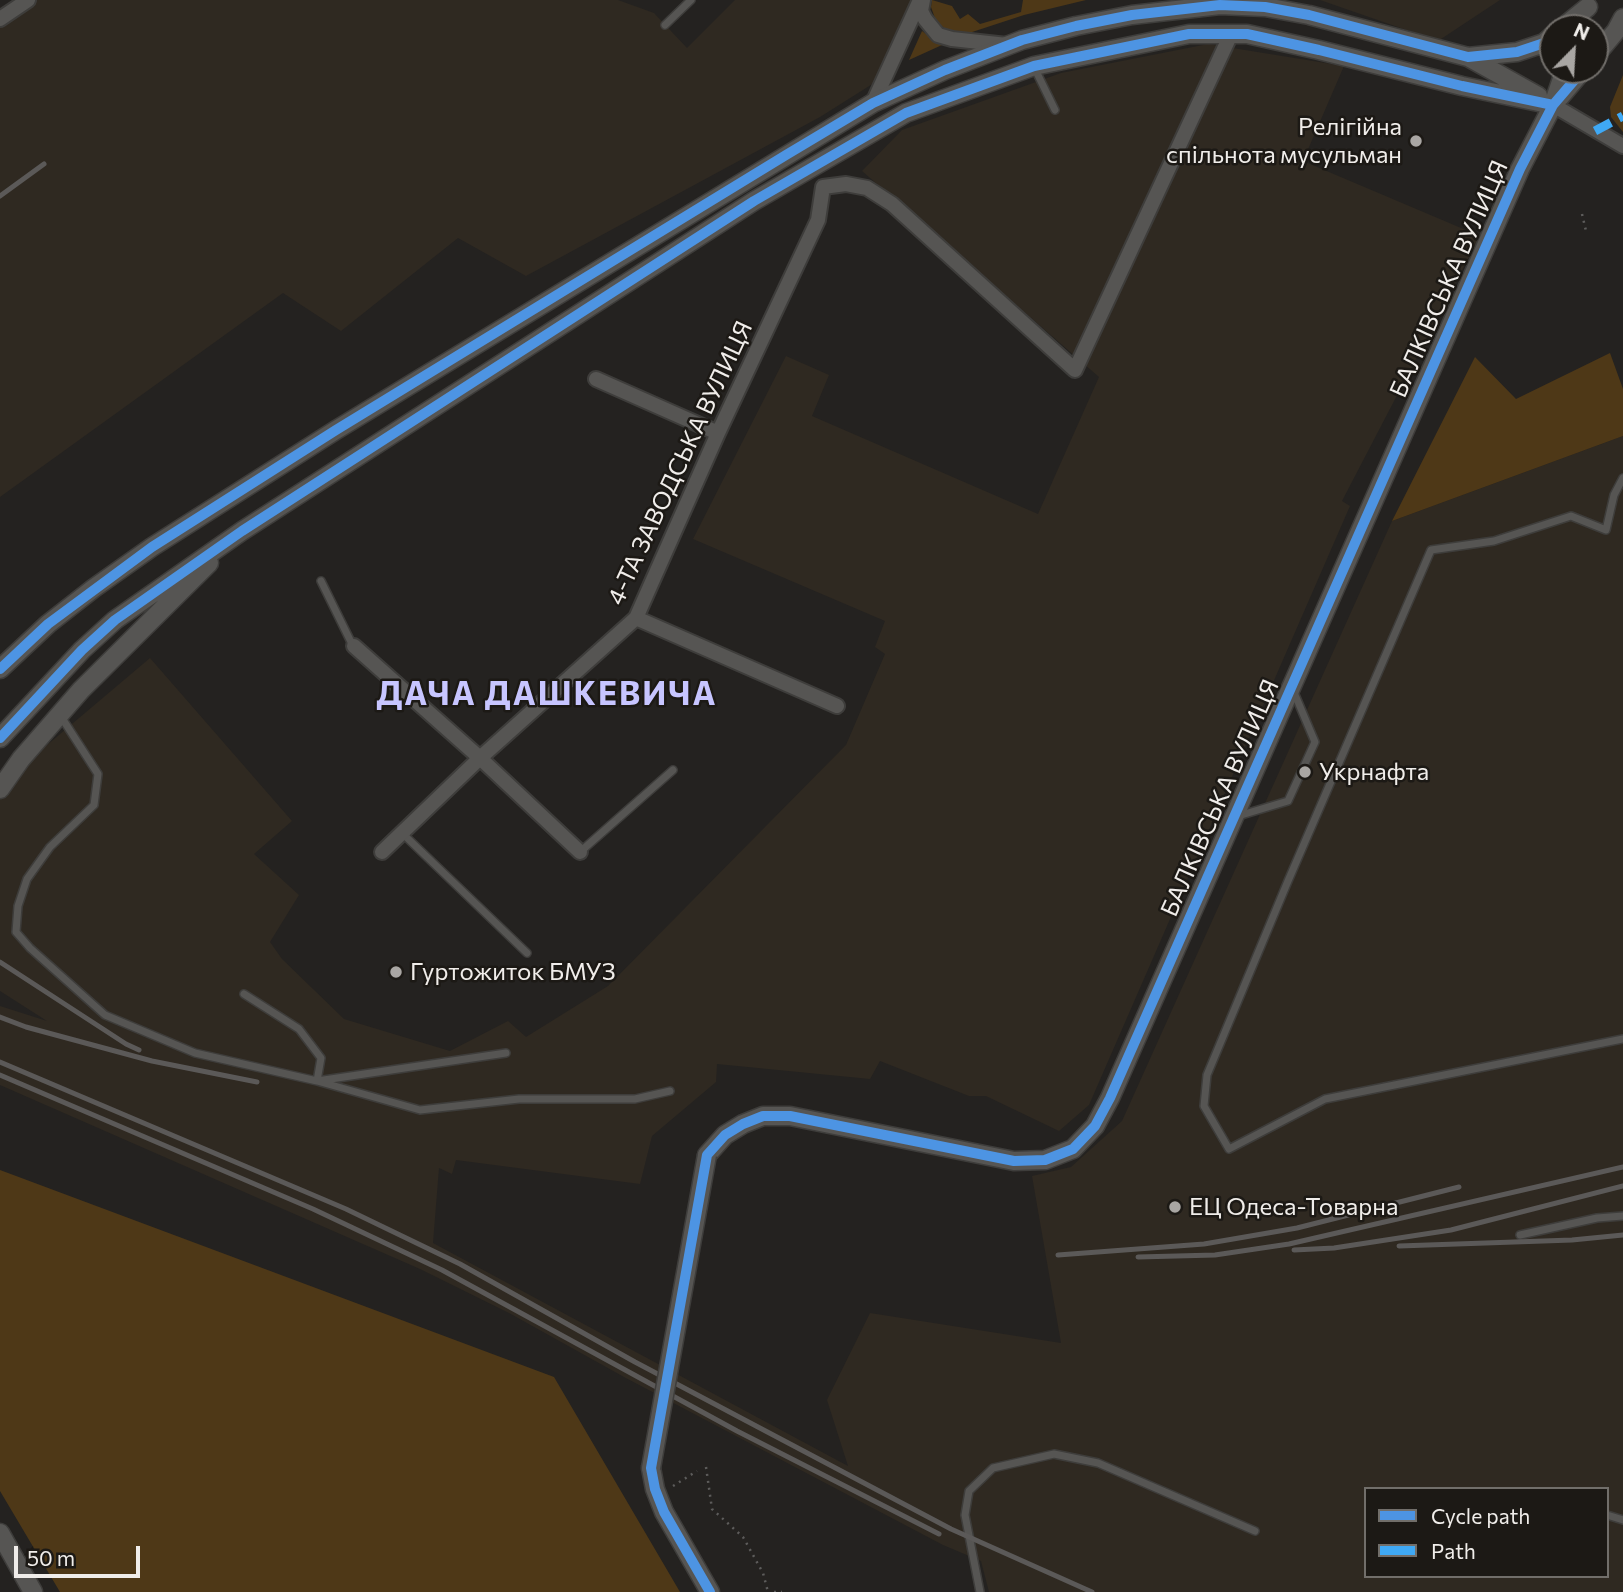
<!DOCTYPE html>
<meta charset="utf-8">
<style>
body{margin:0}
#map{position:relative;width:1623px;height:1592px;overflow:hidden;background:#242220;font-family:Commissioner,sans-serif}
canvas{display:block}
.legend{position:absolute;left:1364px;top:1487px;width:245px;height:91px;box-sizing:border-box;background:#1c1915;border:2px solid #716e6a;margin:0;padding:9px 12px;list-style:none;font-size:21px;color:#f0edea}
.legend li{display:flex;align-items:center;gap:14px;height:35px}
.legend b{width:35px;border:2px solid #716e6a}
.north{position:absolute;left:1539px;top:14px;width:70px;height:70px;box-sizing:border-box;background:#1c1915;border:2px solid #716e6a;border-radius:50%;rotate:24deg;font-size:19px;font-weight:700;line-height:28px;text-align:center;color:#f0edea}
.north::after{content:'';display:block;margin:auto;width:24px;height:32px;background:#a9a6a3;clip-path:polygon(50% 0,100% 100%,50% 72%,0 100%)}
.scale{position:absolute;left:14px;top:1546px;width:126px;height:32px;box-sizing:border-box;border:4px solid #f0edea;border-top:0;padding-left:9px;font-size:21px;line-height:24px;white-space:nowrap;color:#f0edea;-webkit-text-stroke:5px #1c1915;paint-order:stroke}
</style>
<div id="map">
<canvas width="1623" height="1592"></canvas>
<ul class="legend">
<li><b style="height:9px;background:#4d94e3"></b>Cycle path</li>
<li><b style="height:9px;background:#3fa9f5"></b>Path</li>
</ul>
<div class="north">N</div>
<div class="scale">50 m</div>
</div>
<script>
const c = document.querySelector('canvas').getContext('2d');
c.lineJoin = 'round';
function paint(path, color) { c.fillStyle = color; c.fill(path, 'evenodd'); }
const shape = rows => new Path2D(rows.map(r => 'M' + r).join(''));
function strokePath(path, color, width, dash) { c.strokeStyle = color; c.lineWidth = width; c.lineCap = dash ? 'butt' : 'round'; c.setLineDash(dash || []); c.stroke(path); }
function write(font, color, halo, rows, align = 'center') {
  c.font = font + ' Commissioner,sans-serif'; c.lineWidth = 5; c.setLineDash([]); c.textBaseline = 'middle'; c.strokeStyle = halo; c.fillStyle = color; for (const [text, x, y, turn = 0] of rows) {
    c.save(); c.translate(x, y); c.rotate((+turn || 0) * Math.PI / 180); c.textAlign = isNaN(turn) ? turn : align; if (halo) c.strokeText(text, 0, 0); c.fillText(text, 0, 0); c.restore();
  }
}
const built = shape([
 [36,0,618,0,654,13,687,48,735,0,911,0,874,83,820,117,526,276,458,238,341,331,283,293,0,497,0,25],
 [1320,0,1500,0,1438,41],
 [1208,44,1344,66,1303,161,1480,236,1342,501,1350,506,1089,1105,1059,1131,986,1096,969,1096,880,1061,870,1079,717,1064,716,1082,652,1136,640,1184,456,1160,452,1174,439,1168,433,1243,848,1466,827,1400,870,1313,1061,1343,1032,1176,1071,1167,1122,1121,1392,521,1623,436,1623,1592,989,1592,981,1561,943,1545,624,1377,509,1313,420,1269,0,1085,0,1006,47,1021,0,991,0,800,27,762,150,658,292,821,254,854,299,895,270,942,282,959,344,1019,450,1051,508,1021,526,1037,608,986,846,745,885,654,875,647,885,621,693,539,786,356,829,375,812,416,1038,514,1099,377,862,171,902,130,1061,73],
 [1366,1489,1607,1489,1607,1576,1366,1576]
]);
const green = shape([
 [932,0,952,6,960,19,968,14,980,24,1021,12,1023,0,1086,0,1024,15,963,35,952,35,936,21,931,7],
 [922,31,942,45,909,60],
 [1623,75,1623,132,1611,117,1610,107],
 [1610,353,1623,389,1623,436,1392,521,1475,357,1516,399],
 [0,1170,554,1377,680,1592,60,1592,0,1491]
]);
const path = shape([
 [1582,214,1586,231],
 [706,1467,712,1509,743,1537,763,1573,768,1592],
 [673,1486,697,1471],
 [774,1592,782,1592]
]);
const service = shape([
 [665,25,691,0],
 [1034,67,1055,110],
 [1623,478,1614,495,1606,530,1571,516,1494,541,1431,550,1288,881,1207,1075,1204,1106,1229,1149,1325,1099,1623,1039],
 [321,581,353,646],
 [60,715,98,774,94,805,50,847,27,879,18,906,16,932,30,948,105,1015,195,1053,317,1081,506,1053],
 [1238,816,1288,801,1315,742,1293,690],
 [402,833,527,953],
 [580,852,673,770],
 [244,994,299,1029,321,1058,317,1081,420,1110,519,1099,635,1099,670,1091],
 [1520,1235,1597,1218,1623,1216],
 [1607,1515,1623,1520],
 [980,1592,965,1515,969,1491,993,1468,1054,1454,1098,1463,1255,1531]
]);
const minor = shape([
 [923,0,921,11,925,19,938,35,952,39,1007,45],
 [0,19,28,0],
 [873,103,920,0],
 [1553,105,1623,146],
 [823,187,846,184,867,188,892,204,1075,370,1231,34],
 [596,379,718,433],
 [636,618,837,706],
 [354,646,480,758,580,852],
 [382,852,480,758,636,618,718,433,818,220,823,187]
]);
const tertiary = shape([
 [1562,28,1588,7],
 [1595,56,1616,31,1623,18],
 [1468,57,1517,52,1544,43,1553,35],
 [1560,97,1583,70],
 [0,669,48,624,94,588,152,547,336,430,873,103,945,70,1022,40,1076,26,1132,15,1220,5,1265,7,1309,15,1468,57,1538,96],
 [0,738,82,650,115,620,242,531,754,201,906,113,1034,66,1189,34,1247,34,1319,50,1462,86,1553,105],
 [0,789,21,759,81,690,209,563],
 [707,1155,725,1135,743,1124,763,1116,790,1116,1014,1161,1045,1160,1073,1149,1095,1126,1110,1098,1520,169,1553,105,1565,70],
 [651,1468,655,1489,664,1512,710,1592],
 [0,1533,33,1592]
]);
const rail = shape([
 [0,196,44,164],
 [0,962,126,1044,139,1050],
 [0,1017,26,1027,152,1061,257,1082],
 [0,1062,346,1209,460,1264,635,1362,951,1529,1092,1592],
 [0,1075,313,1209,442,1270,737,1431,939,1534],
 [1399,1246,1572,1240,1623,1235],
 [1294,1250,1334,1248,1451,1230,1623,1186],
 [1058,1255,1204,1244,1297,1228,1459,1187],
 [1138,1257,1215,1255,1289,1244,1623,1167]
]);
const tertiaryBridge = shape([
 [651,1468,707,1155]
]);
const quiet = shape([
 [1595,131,1623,116]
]);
const cycleway = shape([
 [0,669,48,624,152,547,336,430,786,155,873,103,945,70,1022,40,1076,26,1132,15,1220,5,1265,7,1309,15,1468,57,1517,52,1544,43,1553,35],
 [0,738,82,650,115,620,242,531,754,201,906,113,1034,66,1189,34,1247,34,1319,50,1462,86,1553,105],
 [710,1592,664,1512,655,1489,651,1468,707,1155,725,1135,743,1124,763,1116,790,1116,1014,1161,1045,1160,1073,1149,1095,1126,1110,1098,1520,169,1553,105,1583,70]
]);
const markers = [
 [1416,141,7,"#a9a6a3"],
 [1305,772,7,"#a9a6a3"],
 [396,972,7,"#a9a6a3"],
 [1175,1207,7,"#a9a6a3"]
];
const poiNames = [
 ["Релігійна",1402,127,"right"],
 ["спільнота мусульман",1402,155,"right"],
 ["Укрнафта",1319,772],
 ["Гуртожиток БМУЗ",410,972],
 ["ЕЦ Одеса-Товарна",1189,1207]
];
const streetNames = [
 ["БАЛКІВСЬКА ВУЛИЦЯ",1449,279,-66],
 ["4-ТА ЗАВОДСЬКА ВУЛИЦЯ",680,463,-65],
 ["БАЛКІВСЬКА ВУЛИЦЯ",1220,798,-66]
];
const districtNames = [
 ["ДАЧА ДАШКЕВИЧА",547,694]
];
paint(built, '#2f2921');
paint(green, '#4e3817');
strokePath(service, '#3e3d3b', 10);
strokePath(minor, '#3e3d3b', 18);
strokePath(tertiary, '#3e3d3b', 21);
strokePath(path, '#5d5c5b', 2.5, [2, 5]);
strokePath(service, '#565553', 7);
strokePath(minor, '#565553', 14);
strokePath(tertiary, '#565553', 18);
strokePath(rail, '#5b5958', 5);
strokePath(tertiaryBridge, '#3e3d3b', 21, []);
strokePath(tertiaryBridge, '#565553', 18);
strokePath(quiet, '#3fa9f5', 9, [18, 9]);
strokePath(cycleway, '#4d94e3', 10);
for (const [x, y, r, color] of markers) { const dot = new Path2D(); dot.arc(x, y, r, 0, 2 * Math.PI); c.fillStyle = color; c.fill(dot); strokePath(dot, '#1c1915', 2.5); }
write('24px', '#f0edea', '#1c1915', poiNames, 'left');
write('24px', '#f0edea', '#1c1915', streetNames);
c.letterSpacing = '2px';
write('bold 32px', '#c7c5ff', '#1c1915', districtNames);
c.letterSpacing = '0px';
</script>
